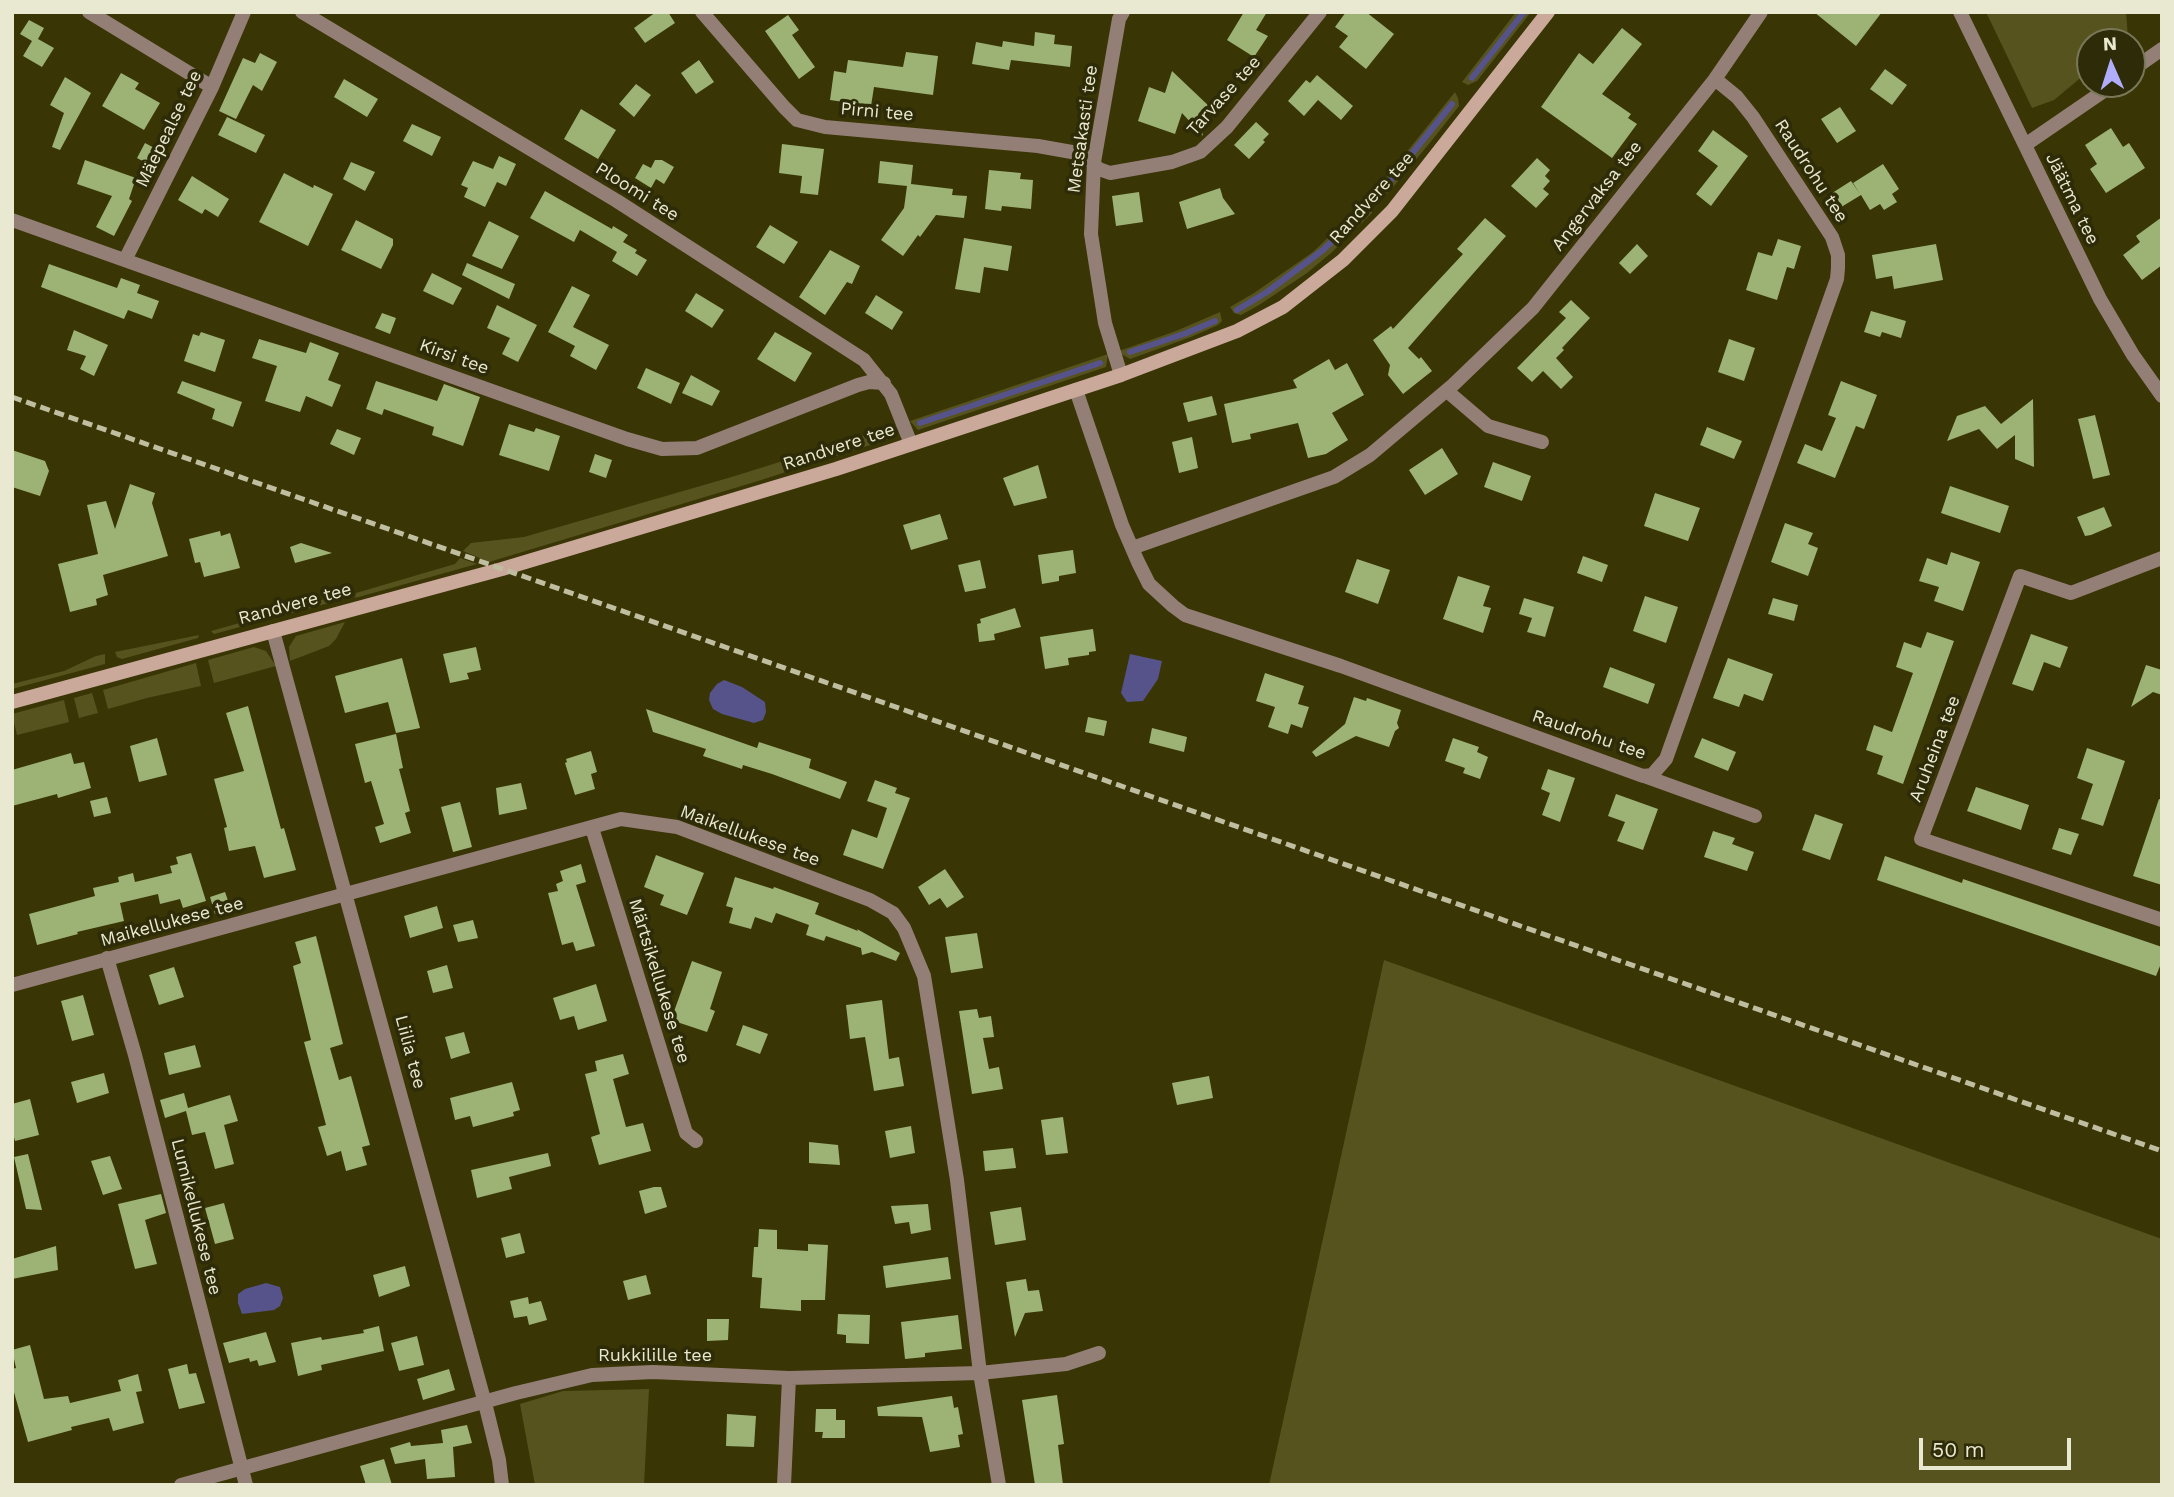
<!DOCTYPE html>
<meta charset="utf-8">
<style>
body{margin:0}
#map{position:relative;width:2174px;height:1497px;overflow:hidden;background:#393505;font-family:"Work Sans",sans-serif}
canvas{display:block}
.frame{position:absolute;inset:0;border:14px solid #e9e8d0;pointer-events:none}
.north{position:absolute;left:2076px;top:28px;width:70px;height:70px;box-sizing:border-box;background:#2d2b08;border:2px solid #787758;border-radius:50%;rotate:357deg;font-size:19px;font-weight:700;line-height:28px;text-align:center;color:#e9e8d0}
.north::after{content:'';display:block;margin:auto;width:24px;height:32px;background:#b0aefa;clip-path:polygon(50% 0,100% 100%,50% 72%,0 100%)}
.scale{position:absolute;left:1919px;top:1438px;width:152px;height:32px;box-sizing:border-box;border:4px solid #e9e8d0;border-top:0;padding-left:9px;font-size:21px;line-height:24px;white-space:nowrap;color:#e9e8d0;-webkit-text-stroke:5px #2d2b08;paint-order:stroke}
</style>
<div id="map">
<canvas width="2174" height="1497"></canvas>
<div class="frame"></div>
<div class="north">N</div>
<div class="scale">50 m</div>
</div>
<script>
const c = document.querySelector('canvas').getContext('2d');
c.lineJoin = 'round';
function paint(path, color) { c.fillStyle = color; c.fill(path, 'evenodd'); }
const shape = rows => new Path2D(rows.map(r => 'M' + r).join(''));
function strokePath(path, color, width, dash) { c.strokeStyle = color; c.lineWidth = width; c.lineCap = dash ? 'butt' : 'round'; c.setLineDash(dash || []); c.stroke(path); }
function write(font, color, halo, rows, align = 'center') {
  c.font = font + ' "Work Sans",sans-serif'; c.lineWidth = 7; c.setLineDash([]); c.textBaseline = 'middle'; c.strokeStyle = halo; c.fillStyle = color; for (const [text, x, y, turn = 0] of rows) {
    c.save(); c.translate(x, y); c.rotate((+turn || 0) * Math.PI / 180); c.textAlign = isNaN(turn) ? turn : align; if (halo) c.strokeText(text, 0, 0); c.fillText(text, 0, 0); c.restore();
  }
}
const green = shape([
 [1516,12,1531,12,1477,81,1468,85,1462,82],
 [1986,12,2126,12,2128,37,2122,42,2090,42,2090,70,2054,100,2032,108],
 [1455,92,1458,98,1459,106,1433,139,1388,193,1382,194,1376,190],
 [1368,199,1372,205,1372,213,1331,253,1307,273,1259,305,1241,315,1234,313,1230,307,1254,293,1313,252],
 [1220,312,1222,321,1218,325,1191,337,1130,359,1121,354,1119,351,1176,331],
 [1108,354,1106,367,918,430,910,421],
 [897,425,895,437,758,481,489,562,463,551,471,543,524,537,735,476],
 [460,558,477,564,355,598,356,593,455,564],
 [336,596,340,600,214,634,211,631],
 [345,622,336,639,329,646,290,661,289,647,296,636],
 [199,635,198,638,122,659,117,657,115,652],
 [254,647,266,651,276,666,214,683,208,660],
 [105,654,105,664,12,689,12,684,64,671,96,656],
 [196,663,201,686,147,698,108,709,103,690],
 [92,693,98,713,79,718,74,698],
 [64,700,69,722,17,735,12,714],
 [1384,960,2162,1239,2162,1485,1269,1485],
 [649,1389,644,1485,535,1485,520,1404,563,1391]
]);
const water = shape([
 [1130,654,1162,661,1158,679,1143,701,1127,702,1121,693],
 [724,680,742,687,765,702,766,712,763,720,754,723,722,714,713,709,709,700,710,693,717,684],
 [266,1283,280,1287,283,1298,280,1306,274,1310,242,1314,238,1303,238,1294,245,1289]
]);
const stream = shape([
 [1472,78,1524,12],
 [1385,187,1452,104],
 [1237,310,1267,292,1323,250,1364,211],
 [1130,352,1184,334,1215,321],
 [920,423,1100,363]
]);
const building = shape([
 [656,12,668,12,675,23,645,43,634,28],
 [1244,12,1267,12,1256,30,1268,36,1254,57,1227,40],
 [1346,12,1366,12,1394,34,1366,69,1339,47,1348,36,1335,27],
 [1814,12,1882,12,1856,46],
 [788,15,799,30,792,35,815,67,799,79,765,31],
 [29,20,44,28,38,39,54,48,42,67,23,56,32,41,20,34],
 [1622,28,1642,44,1602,94,1631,114,1628,118,1637,124,1612,158,1541,107,1579,53,1593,64],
 [1035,32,1055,35,1054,44,1072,46,1070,67,1011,60,1009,70,972,64,976,42,1002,47,1003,41,1034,46],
 [906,52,938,56,933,95,874,87,871,106,830,100,834,71,846,73,848,60,903,67],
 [260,53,277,62,262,91,253,85,236,119,219,111,243,58,255,63],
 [699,60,714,82,696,94,681,73],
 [1885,69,1907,85,1892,105,1870,89],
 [1172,71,1211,108,1199,120,1203,136,1182,113,1175,134,1138,121,1149,87,1165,93],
 [121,73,139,83,135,89,160,103,144,130,102,106],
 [1317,75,1353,106,1341,120,1318,100,1304,116,1288,101,1306,80,1310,83],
 [65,77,91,93,60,150,52,147,64,113,50,105],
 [344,79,378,99,367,117,334,97],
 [636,84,651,95,634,117,619,104],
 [1840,107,1856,131,1837,143,1821,119],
 [581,109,616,130,598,159,564,139],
 [227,117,265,135,256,153,218,135],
 [1256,122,1269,134,1263,140,1265,142,1249,159,1234,145],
 [412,124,441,137,432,156,403,141],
 [2111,128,2123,147,2129,143,2145,168,2106,193,2090,169,2097,164,2085,145],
 [1713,130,1748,156,1711,206,1696,194,1718,166,1698,151],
 [145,143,162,152,154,167,137,158],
 [782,144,824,149,818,195,800,193,802,176,779,173],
 [499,156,516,164,506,186,497,182,485,207,464,197,468,188,461,185,473,161,493,169],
 [1537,158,1550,170,1545,176,1550,181,1543,189,1549,194,1536,208,1511,186],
 [85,160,136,178,129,199,132,201,114,236,96,227,112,196,77,184],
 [655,160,662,160,674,167,664,184,656,179,651,188,635,178,643,164,651,168],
 [880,161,913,165,911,184,953,189,952,195,967,196,964,218,936,215,920,237,918,235,903,256,881,240,904,208,907,186,878,183],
 [351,162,375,172,365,191,343,179],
 [1883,164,1899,189,1892,194,1897,202,1884,210,1880,204,1870,210,1861,195,1838,209,1829,195,1851,181,1860,194,1853,183],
 [989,170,1021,173,1020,179,1033,180,1031,209,1002,206,1001,211,985,209],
 [284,173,313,188,314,185,333,194,308,246,259,222],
 [192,176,229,199,218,217,205,209,202,214,178,200],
 [1220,188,1223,198,1235,214,1187,229,1179,202],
 [545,191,612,229,613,226,628,235,623,242,637,250,635,253,647,260,637,276,612,261,617,252,580,230,574,242,530,218],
 [1139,192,1143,222,1116,226,1112,196],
 [2162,217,2162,265,2142,280,2123,255,2140,242,2136,236],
 [1485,218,1506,236,1408,348,1419,359,1421,357,1432,371,1403,394,1388,375,1390,365,1373,340,1391,326,1393,329,1463,254,1457,249],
 [356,220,393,239,393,245,381,269,341,250],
 [489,221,519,236,502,269,472,256],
 [770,225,798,242,784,264,756,247],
 [964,238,1012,246,1008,271,984,267,980,293,955,289],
 [1778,239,1801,246,1794,269,1787,267,1777,300,1746,290,1758,252,1772,256],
 [1637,244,1648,256,1630,274,1619,263],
 [1936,244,1943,280,1894,289,1892,276,1876,279,1872,255],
 [830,250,860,266,852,284,847,282,825,315,799,297],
 [467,263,515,284,509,299,462,275],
 [49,264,117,288,121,278,140,285,137,293,159,301,152,319,128,310,124,319,41,287],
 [432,273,462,288,453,305,423,291],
 [572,286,590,295,573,327,609,345,596,370,570,356,575,346,548,332],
 [696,293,724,310,712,328,685,311],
 [876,295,903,312,892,330,865,313],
 [1571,300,1590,318,1562,348,1564,350,1556,358,1573,377,1561,389,1543,371,1532,382,1517,368,1566,318,1559,312],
 [497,305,537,325,518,362,502,354,510,338,487,328],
 [1871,311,1906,321,1901,338,1882,332,1880,337,1864,332],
 [382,313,396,318,390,334,375,328],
 [74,330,108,345,94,376,80,369,86,356,67,350],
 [201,332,225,340,215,372,184,361,193,334,199,336],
 [775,332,812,353,795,382,757,359],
 [259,339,306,353,310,342,339,353,328,380,341,385,332,407,306,396,300,412,265,401,277,366,252,358],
 [1729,339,1755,348,1744,381,1718,372],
 [1329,359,1335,370,1347,363,1364,395,1332,413,1348,440,1326,454,1308,458,1298,423,1250,434,1251,439,1232,443,1224,404,1297,388,1293,380],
 [646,368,680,383,671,404,637,388],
 [691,375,720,391,712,406,682,393],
 [182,381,242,402,233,427,212,419,215,409,177,393],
 [376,381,437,401,444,384,480,397,463,446,432,435,434,427,384,409,382,415,366,409],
 [1841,381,1877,395,1864,429,1856,426,1835,478,1797,463,1805,444,1822,451,1836,418,1828,415],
 [1212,396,1217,415,1188,422,1183,403],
 [2033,399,2034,467,2015,459,2015,435,1997,449,1979,429,1947,441,1957,416,1985,406,2001,424],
 [2095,415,2110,475,2093,479,2078,419],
 [509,424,534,432,536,428,560,436,549,471,499,455],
 [1707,427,1742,441,1734,459,1700,445],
 [337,429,361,438,354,455,330,444],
 [1192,437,1198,468,1179,473,1172,442],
 [1442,448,1458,474,1425,495,1409,470],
 [12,450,45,461,49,471,40,496,12,487],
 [595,454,612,460,606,478,589,472],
 [1493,462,1531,476,1522,501,1484,487],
 [1038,465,1047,498,1014,506,1003,478],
 [130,484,155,493,152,503,168,556,103,575,108,595,96,599,97,605,70,612,58,564,98,554,87,505,106,501,115,529],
 [1950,486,2009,506,2000,533,1941,513],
 [1655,493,1700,508,1688,541,1644,526],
 [2104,507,2112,526,2091,535,2085,536,2077,517],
 [940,514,948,539,911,550,903,525],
 [1785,523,1813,533,1808,544,1818,548,1808,576,1771,562],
 [220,531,221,536,230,533,240,568,204,577,200,562,195,563,189,539],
 [301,543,332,553,295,563,290,547],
 [1073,550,1076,573,1059,576,1059,581,1042,584,1038,555],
 [1951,552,1980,562,1963,611,1934,601,1939,587,1919,581,1927,558,1947,565],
 [1583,556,1608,565,1602,582,1577,573],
 [1357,559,1390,570,1378,604,1345,592],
 [980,560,986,588,965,592,958,565],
 [1458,576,1490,586,1483,606,1491,608,1483,633,1443,619],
 [1645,596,1678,607,1666,643,1633,631],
 [1524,598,1554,607,1545,637,1527,632,1532,618,1519,614],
 [1773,598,1798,605,1794,621,1768,614],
 [1015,608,1021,627,994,634,995,640,979,642,977,624,981,623,980,619],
 [1093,629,1096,651,1089,652,1089,655,1068,658,1069,665,1045,669,1040,637],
 [1927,632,1954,641,1903,784,1877,774,1883,756,1866,750,1874,725,1892,732,1913,673,1896,667,1904,642,1921,648],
 [2031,634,2068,647,2060,668,2044,662,2033,691,2012,684],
 [476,647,481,670,467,673,469,679,450,683,443,654],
 [402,658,420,728,396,733,388,702,345,713,335,676],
 [1728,658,1773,674,1763,701,1744,694,1739,707,1713,698],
 [2146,665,2162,670,2162,695,2153,692,2131,707],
 [1610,667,1655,684,1648,704,1603,687],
 [1265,673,1304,686,1298,704,1309,707,1302,728,1291,724,1288,734,1268,727,1275,707,1256,701],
 [1354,697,1366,701,1367,698,1401,710,1397,723,1399,728,1395,731,1389,747,1356,736,1316,757,1312,752,1345,724],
 [248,706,281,829,284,828,296,870,264,878,255,846,229,851,224,828,227,827,214,779,244,771,226,713],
 [646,709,757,748,759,742,811,759,809,768,847,782,840,799,772,774,743,765,742,769,703,756,706,749,653,732],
 [1088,717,1107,721,1104,736,1085,732],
 [1152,728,1187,737,1184,752,1149,743],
 [396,734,403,768,399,769,410,811,405,813,411,833,380,843,375,827,384,824,371,781,365,783,355,744],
 [157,738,167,775,139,782,130,746],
 [1453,738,1479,747,1477,752,1488,757,1480,779,1463,773,1465,768,1445,761],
 [1702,738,1736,752,1728,771,1694,757],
 [2087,748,2125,761,2103,826,2081,819,2093,784,2077,778],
 [591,751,597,772,591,774,595,789,575,795,565,763,567,762,566,759],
 [71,753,74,764,84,762,91,788,58,798,57,794,12,806,12,770],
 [1548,769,1575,778,1560,822,1542,815,1550,793,1541,789],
 [875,780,897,788,895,793,910,798,883,869,843,855,852,829,877,838,887,808,867,801],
 [521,783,527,809,499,815,496,788],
 [1976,787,2029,805,2021,830,1967,811],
 [1616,794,1658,809,1643,850,1617,841,1625,822,1608,816],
 [107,797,111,813,94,817,90,801],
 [2159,799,2162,800,2162,885,2133,876],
 [460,802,472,847,453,852,441,807],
 [1815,814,1843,824,1830,860,1802,850],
 [2059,828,2079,834,2071,855,2052,849],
 [1713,831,1735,838,1732,844,1754,852,1747,871,1704,857],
 [191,853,206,901,183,908,180,899,160,904,158,894,120,903,124,921,77,932,78,934,37,945,29,914,95,896,93,888,119,882,118,877,133,873,135,882,172,873,170,866,178,864,176,857],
 [656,855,704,873,687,915,660,905,664,895,644,887],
 [1885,856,1962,883,1963,879,2162,947,2162,961,2156,976,1877,880],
 [581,864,586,882,576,885,595,946,576,951,573,942,562,945,548,893,558,891,556,884,563,881,560,871],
 [945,869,964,897,947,908,940,898,929,905,918,887],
 [735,877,773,889,774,887,819,903,815,914,858,931,857,929,900,953,896,961,872,952,862,955,861,948,826,936,824,941,806,935,809,925,776,913,772,923,755,917,751,929,729,923,733,908,726,906],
 [225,892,231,909,215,914,210,897],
 [437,906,443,928,410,938,404,916],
 [473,920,478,938,458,942,453,925],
 [977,933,983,968,951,973,945,937],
 [316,936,343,1044,330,1048,339,1080,351,1076,370,1145,362,1147,367,1165,346,1171,341,1151,327,1156,318,1127,326,1125,304,1042,311,1040,293,966,301,963,295,942],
 [692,961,722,972,710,1009,715,1011,707,1032,671,1020],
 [447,965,453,988,433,993,427,971],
 [174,967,184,997,159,1005,149,975],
 [596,984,607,1021,578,1030,574,1016,560,1020,553,998],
 [83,995,94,1035,72,1041,61,1001],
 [882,1000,889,1059,899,1057,904,1086,874,1091,865,1037,850,1039,846,1005],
 [977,1009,979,1018,991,1016,994,1037,983,1038,989,1069,999,1067,1003,1089,972,1094,959,1011],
 [743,1025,768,1034,760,1054,736,1045],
 [464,1032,470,1053,451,1059,445,1037],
 [195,1045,201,1067,169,1075,164,1053],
 [623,1054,629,1074,613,1079,626,1127,643,1123,651,1151,599,1165,591,1137,600,1134,585,1074,597,1071,595,1061],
 [104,1073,109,1093,77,1103,71,1082],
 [1209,1076,1213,1098,1177,1105,1172,1083],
 [512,1082,520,1110,513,1112,514,1116,473,1127,470,1116,455,1120,450,1098],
 [184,1093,188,1108,230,1095,238,1121,224,1125,234,1164,215,1169,205,1132,192,1135,186,1111,165,1118,160,1100],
 [30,1099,39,1135,15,1141,12,1130,12,1104],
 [1063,1117,1068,1153,1046,1155,1041,1120],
 [911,1126,915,1153,890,1158,885,1131],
 [809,1142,838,1145,840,1165,809,1163],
 [1013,1148,1016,1168,985,1171,983,1151],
 [548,1153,551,1166,509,1177,512,1189,477,1198,471,1170],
 [28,1154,42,1210,26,1209,14,1157],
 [110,1156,122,1189,103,1195,91,1161],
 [654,1187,661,1187,667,1207,645,1214,639,1191],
 [161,1194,166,1213,145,1220,157,1264,135,1269,118,1204],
 [224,1203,234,1239,215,1244,205,1208],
 [928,1204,931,1230,911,1234,909,1222,895,1224,891,1206],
 [1021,1207,1026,1240,995,1245,990,1212],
 [759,1229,777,1230,777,1249,808,1251,808,1244,828,1245,825,1300,801,1300,801,1311,760,1308,762,1278,752,1277,754,1247,758,1247],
 [520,1233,525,1253,506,1258,501,1238],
 [56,1246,58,1270,12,1279,12,1259],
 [948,1257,951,1279,886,1288,883,1266],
 [405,1266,410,1286,379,1297,373,1275],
 [646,1275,651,1294,628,1300,623,1281],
 [1026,1279,1028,1291,1039,1290,1043,1311,1025,1313,1015,1337,1006,1282],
 [528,1297,529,1304,541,1301,547,1320,529,1325,527,1316,514,1318,510,1301],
 [838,1314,870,1315,869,1344,846,1343,846,1335,837,1334],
 [958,1315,962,1349,925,1353,925,1357,905,1359,901,1322],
 [707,1319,729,1319,728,1340,707,1341],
 [379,1326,384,1351,321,1365,322,1370,298,1376,291,1343,321,1337,322,1340,364,1333,363,1330],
 [266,1332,276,1362,259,1366,257,1360,250,1362,249,1358,229,1363,223,1343],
 [417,1336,424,1365,399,1371,391,1343],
 [30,1345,44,1399,68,1396,70,1403,121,1391,118,1380,138,1374,142,1391,136,1392,144,1423,113,1431,109,1418,71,1427,72,1430,28,1442,12,1385,12,1369,16,1368,12,1350],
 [187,1364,189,1374,196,1373,205,1403,179,1409,168,1369],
 [449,1369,455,1390,423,1400,417,1379],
 [1057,1395,1064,1444,1058,1445,1063,1485,1035,1485,1022,1400],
 [952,1396,954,1408,958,1407,963,1434,958,1435,960,1447,930,1452,922,1417,878,1416,877,1407],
 [816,1409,836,1409,836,1420,845,1420,845,1438,822,1438,823,1432,815,1432],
 [727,1414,756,1416,754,1447,726,1446],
 [467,1425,472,1443,453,1447,455,1477,427,1479,425,1459,395,1464,390,1448,410,1442,411,1446,443,1443,441,1430],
 [384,1459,392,1485,366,1485,360,1466]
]);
const street = shape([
 [89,12,212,87],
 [302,12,617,201,864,360,891,394,911,444],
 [702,12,784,107,797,120,825,127,1038,146,1083,154,1099,169,1110,173,1172,162,1200,152,1227,127,1320,12],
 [1960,12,2100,299,2133,355,2162,396],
 [2132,70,2162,49],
 [2025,145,2114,84],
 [12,220,627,439,662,449,697,448,858,385,869,382,884,383],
 [125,260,212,87,244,12],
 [1121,375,1105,323,1091,234,1094,162,1119,19,1123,12],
 [1076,390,1122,525,1138,562,1149,584,1173,606,1185,615,1341,666,1643,776,1652,775,1666,759,1837,279,1838,268,1838,255,1832,237,1753,117,1737,97,1715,79],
 [1447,391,1488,426,1542,442],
 [1132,548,1334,477,1370,455,1453,385,1533,308,1715,79,1761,12],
 [2162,558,2071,593,2020,576,1921,839,2162,920],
 [273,631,485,1403,499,1460,502,1485],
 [1644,776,1755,816],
 [592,828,686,1133,696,1141],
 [107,958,135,1055,246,1485],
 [12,985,621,819,677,827,870,900,893,913,904,928,924,976,957,1180,980,1373,999,1485],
 [181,1485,516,1393,592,1375,653,1372,789,1378,980,1373,1066,1364,1099,1353],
 [784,1485,789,1378]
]);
const secondary = shape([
 [12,702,502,569,836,469,1121,375,1237,331,1283,307,1343,260,1392,211,1548,12]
]);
const rail = shape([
 [12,397,2162,1151]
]);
const streetNames = [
 ["Tarvase tee",1224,96,-48],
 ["Pirni tee",877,112,5],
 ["Mäepealse tee",169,129,-64],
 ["Metsakasti tee",1083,129,-82],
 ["Raudrohu tee",1811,171,57],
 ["Ploomi tee",637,192,32],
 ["Angervaksa tee",1597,196,-52],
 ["Randvere tee",1372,198,-48],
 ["Jäätma tee",2072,199,64],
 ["Kirsi tee",454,357,20],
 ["Randvere tee",839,447,-18],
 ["Randvere tee",295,604,-15],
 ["Raudrohu tee",1589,735,19],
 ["Aruheina tee",1935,749,-69],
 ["Maikellukese tee",750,836,20],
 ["Maikellukese tee",172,922,-15],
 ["Märtsikellukese tee",659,981,73],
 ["Liilia tee",410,1052,75],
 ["Lumikellukese tee",196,1217,76],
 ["Rukkilille tee",655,1356]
];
paint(green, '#57531f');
paint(water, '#56538a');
strokePath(stream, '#56538a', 6);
paint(building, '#9cb375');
strokePath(street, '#947f76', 14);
strokePath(secondary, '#caa99b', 14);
strokePath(rail, '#c0bea0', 5, [10, 5]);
write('18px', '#e9e8d0', '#2d2b08', streetNames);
</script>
